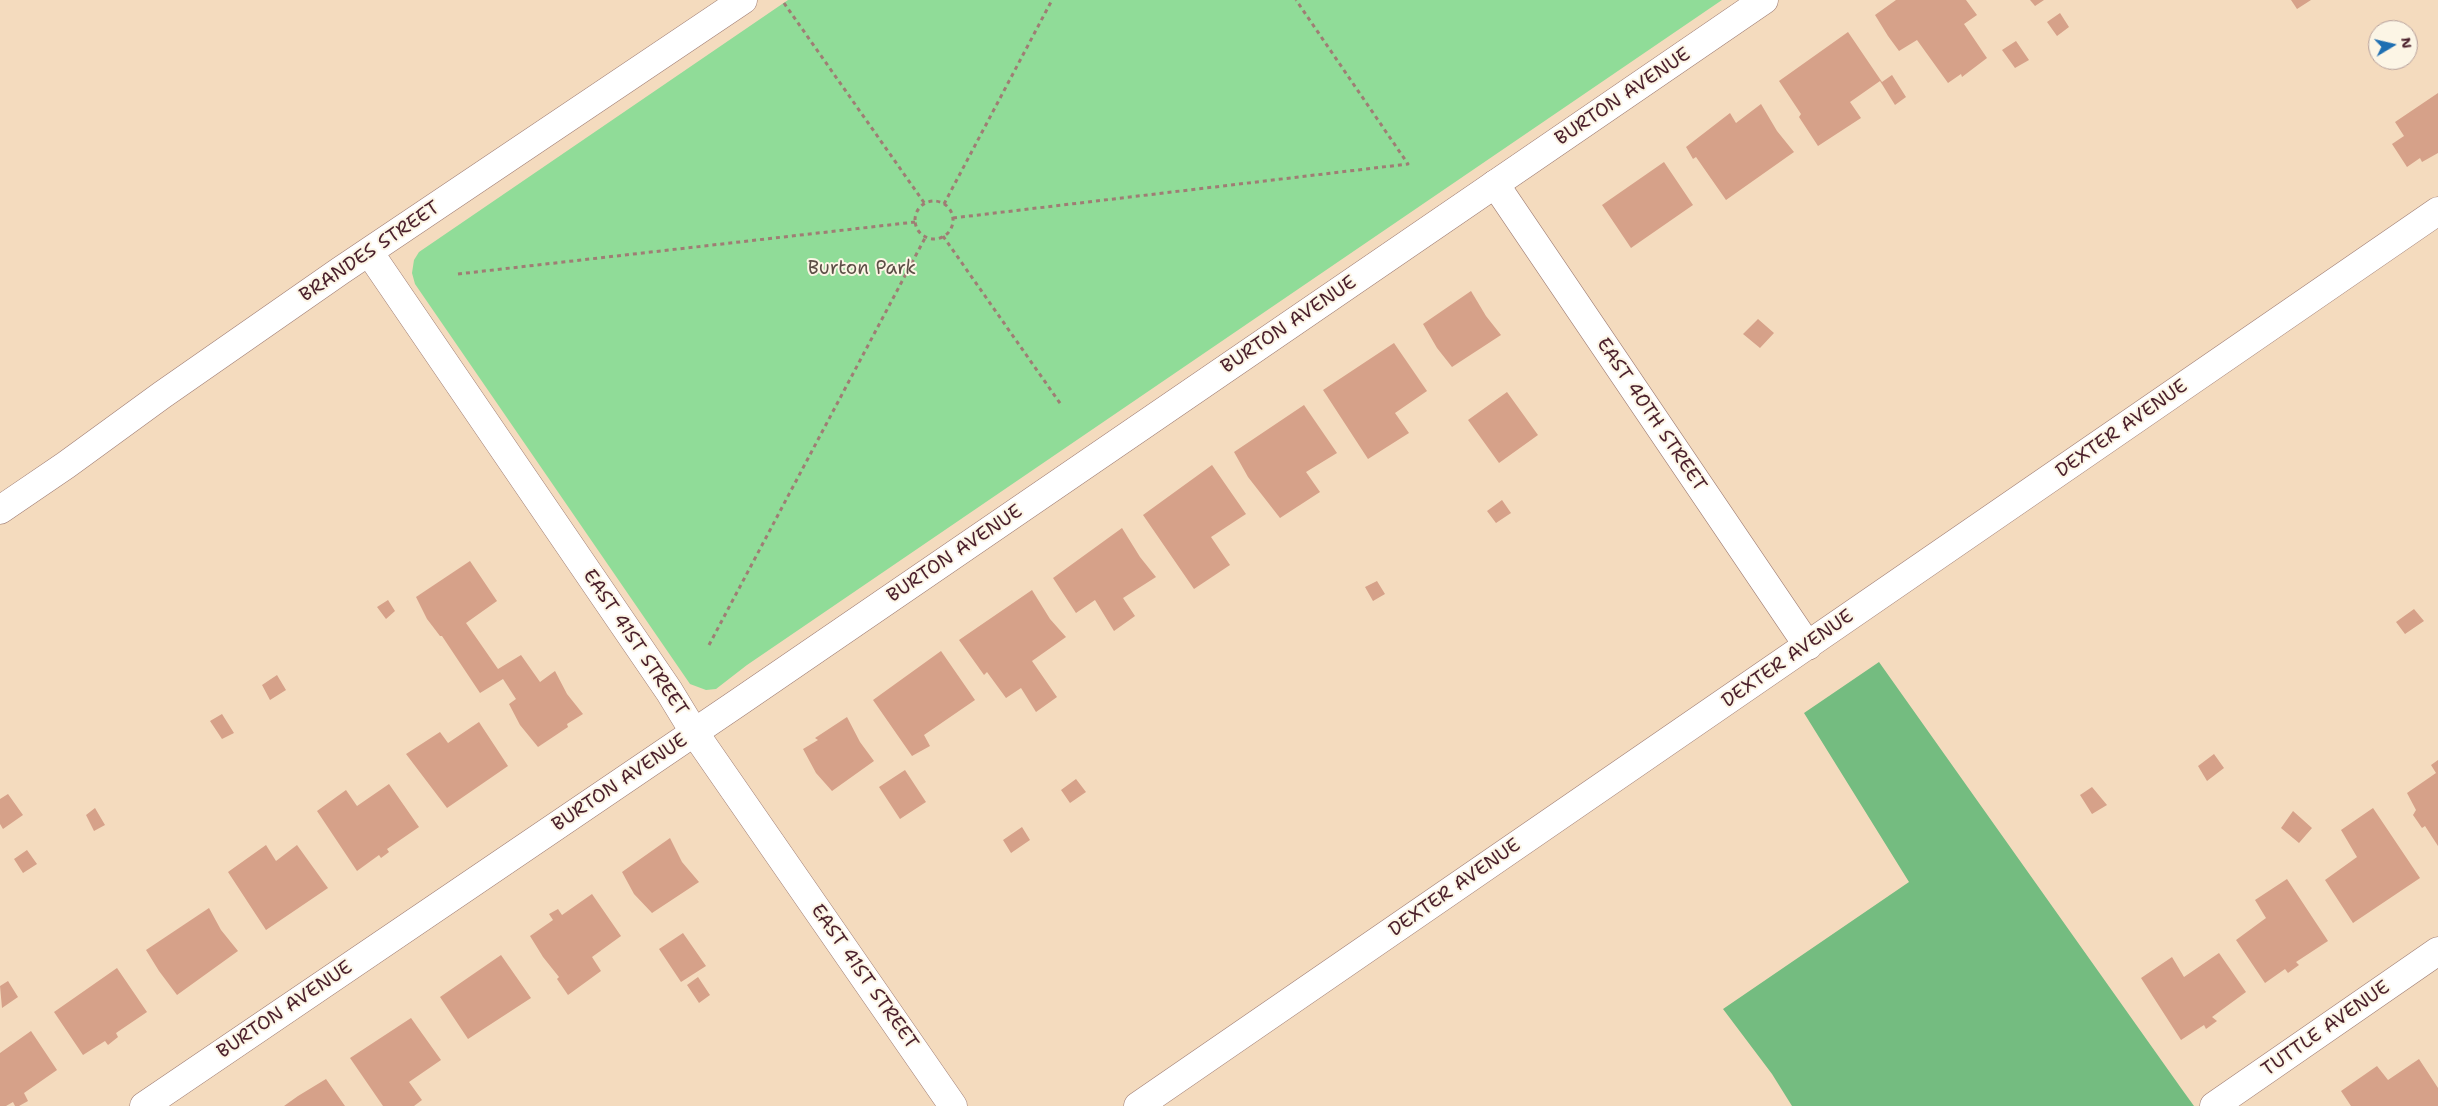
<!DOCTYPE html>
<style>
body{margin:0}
#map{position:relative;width:2438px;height:1106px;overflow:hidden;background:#f4dbbe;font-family:"Shantell Sans",sans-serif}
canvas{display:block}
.north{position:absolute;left:2368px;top:20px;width:50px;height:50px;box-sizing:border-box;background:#fcf5e5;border:1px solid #b59f9b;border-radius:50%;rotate:81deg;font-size:14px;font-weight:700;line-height:20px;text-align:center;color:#4a1f2b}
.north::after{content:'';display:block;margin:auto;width:18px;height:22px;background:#1f6fb2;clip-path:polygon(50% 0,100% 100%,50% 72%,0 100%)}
</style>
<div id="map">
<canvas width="2438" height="1106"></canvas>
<div class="north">N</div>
</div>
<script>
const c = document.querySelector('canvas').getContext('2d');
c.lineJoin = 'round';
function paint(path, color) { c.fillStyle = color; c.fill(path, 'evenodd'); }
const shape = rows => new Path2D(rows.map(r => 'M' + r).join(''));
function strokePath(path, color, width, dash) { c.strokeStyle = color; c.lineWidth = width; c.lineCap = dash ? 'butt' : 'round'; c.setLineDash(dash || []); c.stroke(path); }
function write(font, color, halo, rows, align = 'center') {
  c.font = font + ' "Shantell Sans",sans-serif'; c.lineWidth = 4; c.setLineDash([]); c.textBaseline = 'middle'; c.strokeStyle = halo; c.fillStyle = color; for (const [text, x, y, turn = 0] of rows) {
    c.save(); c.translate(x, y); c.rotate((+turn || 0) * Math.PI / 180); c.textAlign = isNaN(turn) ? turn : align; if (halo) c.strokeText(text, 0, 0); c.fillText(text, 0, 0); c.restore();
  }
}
const green = shape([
 [788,0,1722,0,747,665,716,689,706,690,690,684,415,284,412,273,414,260,419,252]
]);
const forest = shape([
 [1879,662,2181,1088,2194,1106,1792,1106,1772,1074,1723,1009,1909,882,1804,713]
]);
const building = shape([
 [1896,0,1966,0,1977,15,1964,24,1987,58,1962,77,1961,74,1948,83,1917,40,1899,51,1888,36,1875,15],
 [2030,0,2044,0,2035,6],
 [2291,0,2311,0,2297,9],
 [2060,13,2069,27,2057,36,2047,22],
 [1848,32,1882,82,1892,75,1906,97,1895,105,1880,81,1850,102,1861,118,1818,146,1799,117,1801,114,1779,81],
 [2016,41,2029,60,2015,68,2002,50],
 [2438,93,2438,153,2422,162,2420,158,2407,167,2392,144,2404,136,2395,122],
 [1761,104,1777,131,1794,152,1726,200,1696,157,1693,159,1686,147,1730,113,1736,123],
 [1664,162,1693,205,1631,248,1602,205],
 [1471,291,1486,316,1501,335,1452,367,1437,348,1423,324],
 [1758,319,1774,333,1760,348,1743,334],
 [1394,343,1427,391,1395,413,1409,433,1368,459,1323,390],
 [1507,392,1538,435,1499,463,1468,420],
 [1304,405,1337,453,1306,472,1320,492,1280,518,1248,477,1234,452],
 [1212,465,1246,514,1211,537,1230,565,1194,589,1143,515],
 [1502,500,1511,513,1496,523,1487,511],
 [1122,528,1140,557,1156,577,1123,598,1135,616,1114,631,1095,600,1076,613,1053,578],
 [470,561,497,601,466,623,498,669,521,655,540,682,555,671,567,694,583,714,567,724,568,727,538,747,520,725,509,704,516,699,503,679,480,693,442,636,440,636,427,619,416,597],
 [1377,581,1385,594,1373,601,1365,587],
 [1032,590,1050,619,1066,637,1032,661,1057,697,1036,712,1021,688,1006,698,987,672,984,675,959,640],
 [388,600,395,611,386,619,377,607],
 [2414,609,2424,621,2405,634,2396,622],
 [941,651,975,700,924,735,930,746,912,756,873,700],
 [277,675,286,690,270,700,262,685],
 [222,714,234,733,222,739,210,721],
 [847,717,860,742,874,761,832,791,816,773,803,749,818,740,815,738],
 [479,722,508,766,447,808,406,754,440,732,448,743],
 [2214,754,2224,768,2207,781,2198,766],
 [2438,760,2438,846,2425,826,2422,828,2413,815,2416,810,2407,793,2436,773,2431,765],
 [905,770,926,802,900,819,879,787],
 [1076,779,1086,792,1070,803,1061,790],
 [389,784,419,827,387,849,389,852,381,858,379,855,357,871,317,811,346,790,357,806],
 [2092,787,2107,805,2092,814,2080,795],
 [8,794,23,815,3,829,0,824,0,799],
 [95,808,105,825,94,831,86,815],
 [2373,808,2420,878,2353,923,2325,880,2357,857,2341,830],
 [2293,811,2312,828,2299,843,2281,828],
 [1022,827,1030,840,1011,853,1003,840],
 [670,838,682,862,699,882,652,913,634,894,622,872],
 [266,845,276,861,297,845,328,888,266,930,228,872],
 [27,850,37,864,23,873,14,859],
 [2287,879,2328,941,2296,962,2299,965,2288,973,2285,969,2265,983,2236,940,2266,918,2255,900],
 [592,894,621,936,592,957,601,971,568,995,557,979,559,977,543,957,530,936,553,920,549,914,558,909,562,915],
 [209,908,221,930,238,951,177,995,159,971,146,950],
 [683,933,706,966,681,982,659,949],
 [2219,953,2246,992,2212,1017,2217,1021,2206,1029,2204,1025,2181,1040,2141,978,2172,957,2184,977],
 [501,955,531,998,468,1039,440,997],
 [117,968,147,1012,116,1033,118,1037,108,1045,105,1041,83,1055,54,1012],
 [698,977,710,995,699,1003,687,985],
 [8,981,18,997,2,1008,0,986],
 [411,1018,441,1060,409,1082,422,1100,414,1106,383,1106,350,1058],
 [31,1031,57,1070,24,1093,28,1101,19,1106,15,1106,13,1102,6,1106,0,1106,0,1053],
 [2419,1059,2438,1088,2438,1106,2351,1106,2341,1091,2377,1066,2388,1080],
 [326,1079,345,1106,284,1106,298,1096]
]);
const path = shape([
 [784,3,925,204],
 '915 220a19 19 0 1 1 38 0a19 19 0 1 1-38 0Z',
 [944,204,1052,0],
 [953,218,1408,164,1296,0],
 [943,236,1062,406],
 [458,274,915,222],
 [709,645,925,238]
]);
const minor = shape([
 [1495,184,1808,646],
 [369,252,669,691,694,732,953,1106],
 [0,510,66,465,162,395,340,271,743,0],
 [1138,1106,2438,211],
 [2214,1106,2438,951]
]);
const tertiary = shape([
 [144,1106,739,702,1764,0]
]);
const streetNames = [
 ["BURTON AVENUE",1623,97,-34],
 ["BRANDES STREET",370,252,-34],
 ["BURTON AVENUE",1289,325,-34],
 ["EAST 40TH STREET",1651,415,56],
 ["DEXTER AVENUE",2122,429,-35],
 ["BURTON AVENUE",955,554,-34],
 ["EAST 41ST STREET",635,643,56],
 ["DEXTER AVENUE",1788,659,-35],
 ["BURTON AVENUE",620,783,-34],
 ["DEXTER AVENUE",1455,888,-35],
 ["EAST 41ST STREET",864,977,55],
 ["BURTON AVENUE",285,1010,-34],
 ["TUTTLE AVENUE",2326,1029,-35]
];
const parkNames = [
 ["Burton Park",862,269]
];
paint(green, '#90dc98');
paint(forest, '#74bc80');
paint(building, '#d6a189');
strokePath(minor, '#9f7d74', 29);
strokePath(tertiary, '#9f7d74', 29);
strokePath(path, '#9f7d74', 3, [4, 4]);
strokePath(minor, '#fff', 28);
strokePath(tertiary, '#fff', 28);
write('19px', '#4a1f2b', '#fcf5e5', streetNames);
write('19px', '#5c4e46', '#fcf5e5', parkNames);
</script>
